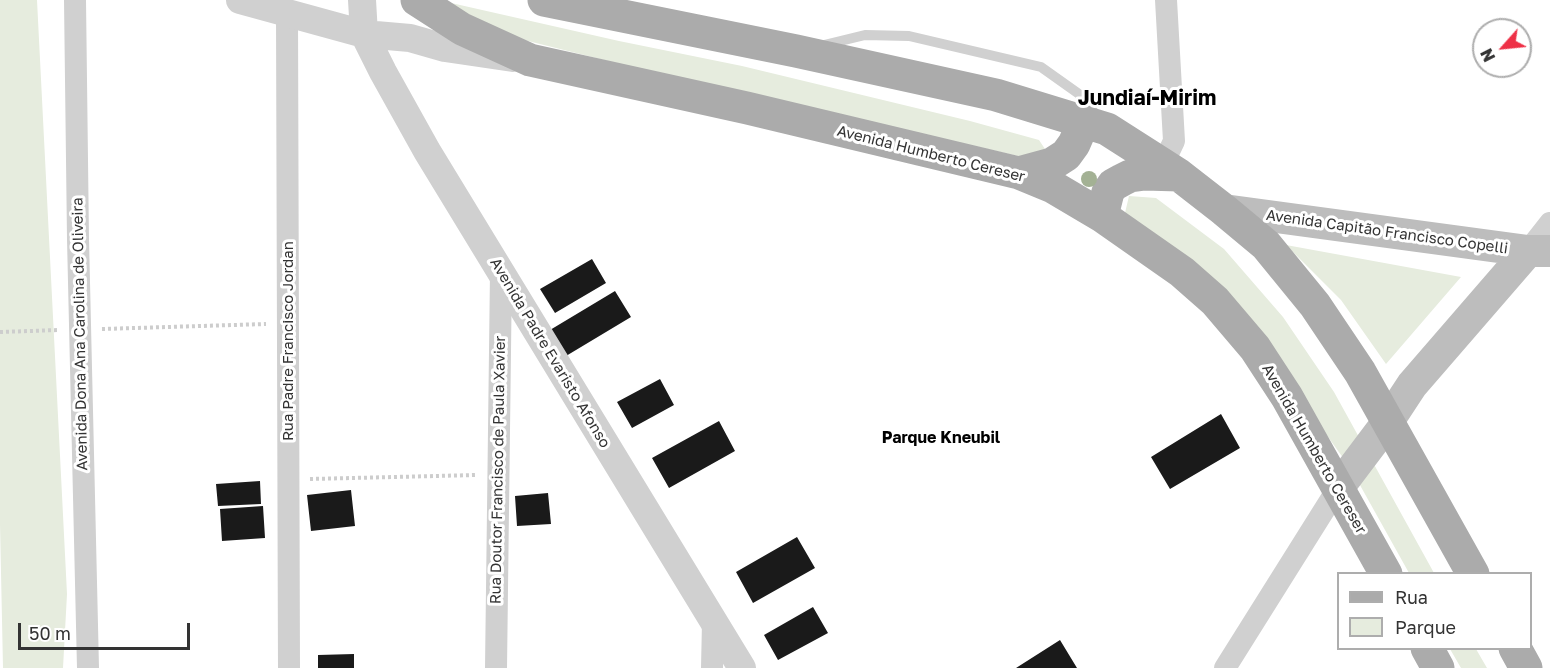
<!DOCTYPE html>
<meta charset="utf-8">
<style>
body{margin:0}
#map{position:relative;width:1550px;height:668px;overflow:hidden;background:#fff;font-family:"Golos Text",sans-serif}
canvas{display:block}
.legend{position:absolute;left:1337px;top:572px;width:195px;height:78px;box-sizing:border-box;background:#fff;border:2px solid #adadad;margin:0;padding:8px 10px;list-style:none;font-size:18px;color:#333}
.legend li{display:flex;align-items:center;gap:12px;height:30px}
.legend b{width:30px;border:2px solid #adadad}
.north{position:absolute;left:1472px;top:18px;width:60px;height:60px;box-sizing:border-box;background:#fff;border:2px solid #adadad;border-radius:50%;rotate:243deg;font-size:16px;font-weight:700;line-height:24px;text-align:center;color:#333}
.north::after{content:'';display:block;margin:auto;width:21px;height:27px;background:#ee3046;clip-path:polygon(50% 0,100% 100%,50% 72%,0 100%)}
.scale{position:absolute;left:18px;top:623px;width:172px;height:27px;box-sizing:border-box;border:3px solid #333;border-top:0;padding-left:8px;font-size:18px;line-height:21px;white-space:nowrap;color:#333;-webkit-text-stroke:4px #fff;paint-order:stroke}
</style>
<div id="map">
<canvas width="1550" height="668"></canvas>
<ul class="legend">
<li><b style="height:8px;background:#ababab"></b>Rua</li>
<li><b style="height:16px;background:#e6ecde"></b>Parque</li>
</ul>
<div class="north">N</div>
<div class="scale">50 m</div>
</div>
<script>
const c = document.querySelector('canvas').getContext('2d');
c.lineJoin = 'round';
function paint(path, color) { c.fillStyle = color; c.fill(path, 'evenodd'); }
const shape = rows => new Path2D(rows.map(r => 'M' + r).join(''));
function strokePath(path, color, width, dash) { c.strokeStyle = color; c.lineWidth = width; c.lineCap = dash ? 'butt' : 'round'; c.setLineDash(dash || []); c.stroke(path); }
function write(font, color, halo, rows, align = 'center') {
  c.font = font + ' "Golos Text",sans-serif'; c.lineWidth = 6; c.setLineDash([]); c.textBaseline = 'middle'; c.strokeStyle = halo; c.fillStyle = color; for (const [text, x, y, turn = 0] of rows) {
    c.save(); c.translate(x, y); c.rotate((+turn || 0) * Math.PI / 180); c.textAlign = isNaN(turn) ? turn : align; if (halo) c.strokeText(text, 0, 0); c.fillText(text, 0, 0); c.restore();
  }
}
const green = shape([
 [0,0,37,0,67,594,63,668,3,668,0,524],
 [438,0,619,41,742,66,970,121,1039,140,1047,152,1035,160,612,62,512,37],
 [1129,196,1156,198,1224,249,1283,317,1334,392,1434,573,1409,573,1351,469,1246,322,1125,213],
 [1286,245,1461,277,1386,364,1341,300],
 [1450,649,1476,649,1487,668,1461,668]
]);
const building = shape([
 [592,259,606,283,555,313,540,289],
 [615,291,631,317,566,356,550,330],
 [660,379,674,405,632,428,617,402],
 [1221,414,1240,448,1170,489,1151,457],
 [719,421,735,451,669,488,652,458],
 [260,481,261,504,218,506,216,484],
 [351,490,355,526,311,531,307,495],
 [548,493,551,524,517,526,515,496],
 [263,506,265,538,222,541,220,509],
 [797,537,815,568,753,603,736,572],
 [813,607,828,633,778,660,764,635],
 [1060,640,1077,668,1016,668],
 [354,654,354,668,318,668,318,655]
]);
const path = shape([
 [102,329,266,324],
 [0,332,59,330],
 [310,479,477,475]
]);
const service = shape([
 [820,46,865,35,909,36,1041,67,1079,94,1096,115]
]);
const minor = shape([
 [75,0,78,239,88,668],
 [287,14,289,668],
 [1163,164,1174,141,1166,0],
 [1528,251,1550,223],
 [496,668,501,272],
 [712,668,713,622],
 [1225,668,1338,488]
]);
const tertiary = shape([
 [240,0,364,34,410,38,445,48,513,58],
 [362,0,364,34,383,72,427,151,742,668]
]);
const secondary = shape([
 [1224,210,1528,251,1550,251],
 [1338,488,1387,423,1412,385,1528,251]
]);
const primary = shape([
 [417,0,462,29,530,60,747,108,1019,173,1053,187,1102,216,1182,272,1215,301,1255,348,1287,397,1386,574],
 [544,0,796,51,996,95,1107,129,1179,175,1224,210,1266,245,1315,305,1360,372,1473,574],
 [1019,173,1052,164,1066,155,1074,144,1084,121],
 [1102,216,1108,192,1113,185,1122,180,1130,176,1145,174,1179,175],
 [1427,648,1438,668],
 [1515,648,1526,668]
]);
const trees = [
 [1089,179]
];
const streetNames = [
 ["Avenida Humberto Cereser",931,154,14],
 ["Avenida Capitão Francisco Copelli",1387,232,8],
 ["Avenida Dona Ana Carolina de Oliveira",80,334,-91],
 ["Rua Padre Francisco Jordan",288,341,-90],
 ["Avenida Padre Evaristo Afonso",550,353,59],
 ["Avenida Humberto Cereser",1314,449,60],
 ["Rua Doutor Francisco de Paula Xavier",498,470,-89]
];
const neighbourhoodNames = [
 ["Parque Kneubil",941,438]
];
const districtNames = [
 ["Jundiaí-Mirim",1147,98]
];
paint(green, '#e6ecde');
paint(building, '#1a1a1a');
strokePath(path, '#cdcdcd', 4, [3, 3]);
strokePath(service, '#d0d0d0', 10);
strokePath(minor, '#d0d0d0', 22);
strokePath(tertiary, '#d0d0d0', 28);
strokePath(secondary, '#bdbdbd', 32);
strokePath(primary, '#ababab', 33);
c.fillStyle = '#a3b194';
for (const [x, y] of trees) { c.beginPath(); c.arc(x, y, 8, 0, 2 * Math.PI); c.fill(); }
write('15px', '#333', '#fff', streetNames);
write('bold 16px', '#000', '#fff', neighbourhoodNames);
write('bold 21px', '#000', '#fff', districtNames);
</script>
